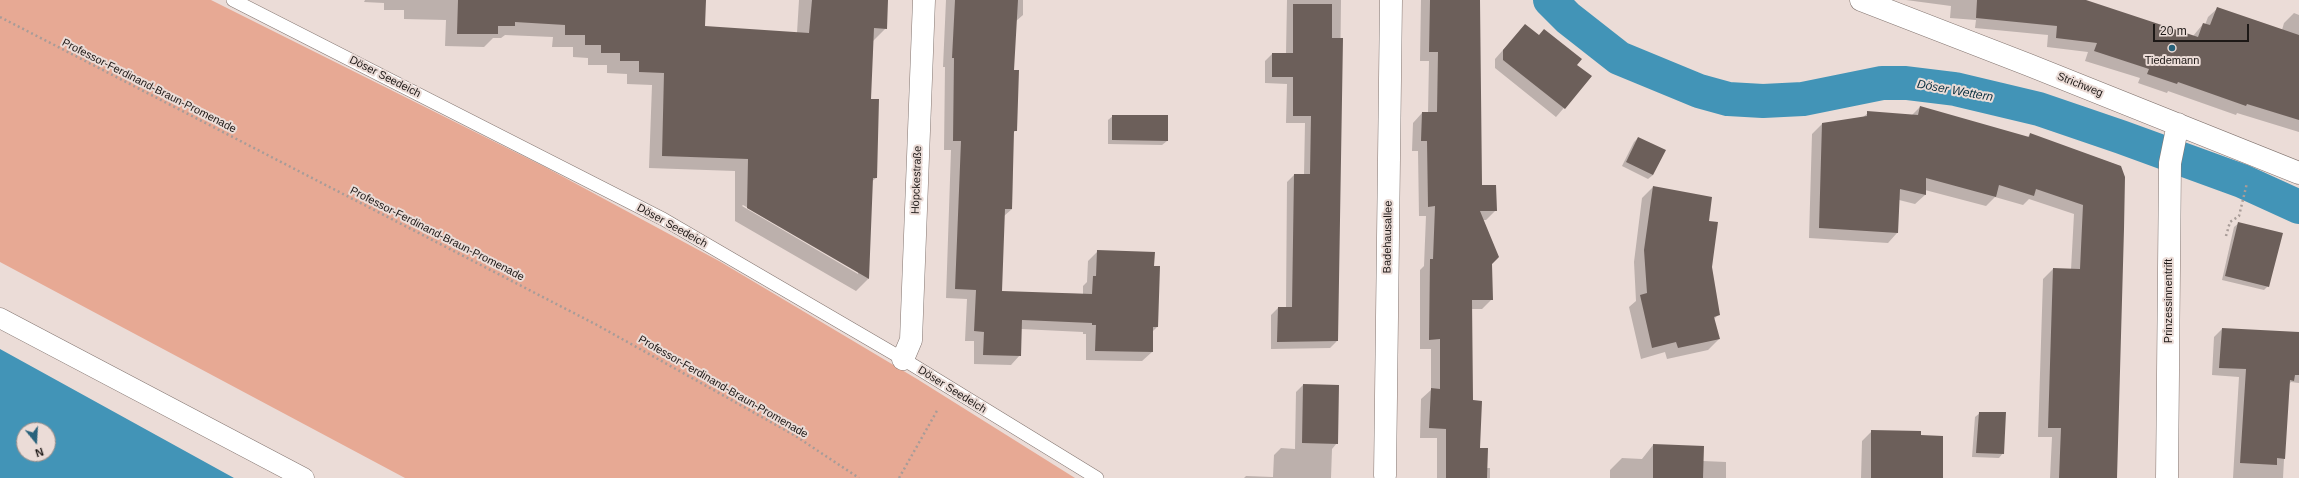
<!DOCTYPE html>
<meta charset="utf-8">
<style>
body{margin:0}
#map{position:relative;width:2299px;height:478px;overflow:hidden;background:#ebdcd7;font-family:Helvetica,sans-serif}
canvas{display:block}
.north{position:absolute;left:16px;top:422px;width:40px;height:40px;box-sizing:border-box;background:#ebdcd7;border:1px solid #998e8a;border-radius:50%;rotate:162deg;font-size:11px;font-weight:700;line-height:16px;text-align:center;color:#1d1816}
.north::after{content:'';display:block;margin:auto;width:14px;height:18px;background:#28627b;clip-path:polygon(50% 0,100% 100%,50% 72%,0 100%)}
.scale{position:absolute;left:2153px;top:24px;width:96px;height:18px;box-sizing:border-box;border:2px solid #1d1816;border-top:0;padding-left:5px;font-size:12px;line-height:14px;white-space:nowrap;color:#1d1816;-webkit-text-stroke:3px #ebdcd7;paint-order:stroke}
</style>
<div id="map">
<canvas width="2299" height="478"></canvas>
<div class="north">N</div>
<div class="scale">20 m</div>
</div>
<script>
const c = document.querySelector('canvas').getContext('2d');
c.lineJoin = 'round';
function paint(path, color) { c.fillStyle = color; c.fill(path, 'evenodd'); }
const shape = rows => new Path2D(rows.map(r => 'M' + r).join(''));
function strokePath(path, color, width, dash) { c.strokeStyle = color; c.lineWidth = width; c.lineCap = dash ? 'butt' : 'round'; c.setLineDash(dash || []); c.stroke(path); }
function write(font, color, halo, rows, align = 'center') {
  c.font = font + ' Helvetica,sans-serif'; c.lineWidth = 4; c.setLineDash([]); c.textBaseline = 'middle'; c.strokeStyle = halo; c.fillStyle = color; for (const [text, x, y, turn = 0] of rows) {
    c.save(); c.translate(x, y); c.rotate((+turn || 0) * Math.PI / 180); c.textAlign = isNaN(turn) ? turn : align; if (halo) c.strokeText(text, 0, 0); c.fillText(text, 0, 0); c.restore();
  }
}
const green = shape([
 [0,0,211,0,545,167,719,261,917,379,1075,478,405,478,0,262]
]);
const water = shape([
 [0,349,234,478,0,478],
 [24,430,48,430,48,454,24,454]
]);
const shadow = shape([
 [365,0,705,0,704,27,797,33,799,0,887,0,886,28,873,41,870,100,876,178,871,182,868,279,856,291,735,221,735,171,649,168,652,85,627,84,627,74,607,73,607,65,588,65,588,58,573,57,573,47,552,47,553,37,505,35,501,38,493,38,484,47,445,46,446,20,404,19,404,10,384,10,384,3,364,2],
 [743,205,858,271,858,274,742,206],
 [946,0,1023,0,1023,15,1016,21,1013,71,1016,130,1013,133,1012,209,1004,216,1001,292,1083,294,1083,286,1087,282,1088,261,1098,251,1153,267,1157,327,1152,332,1152,352,1142,361,1086,360,1086,334,1083,334,1083,332,1021,329,1020,355,1011,365,974,364,974,341,965,341,967,299,946,298,951,150,944,150,945,67,943,67],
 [1287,0,1341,0,1337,341,1330,348,1271,349,1271,315,1278,308,1286,308,1287,182,1294,175,1304,175,1305,123,1286,123,1287,84,1265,83,1265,61,1272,54,1286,54],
 [1421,0,1479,0,1481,186,1496,210,1486,220,1482,220,1491,263,1492,299,1482,309,1471,309,1472,401,1479,449,1486,468,1490,468,1490,478,1437,478,1437,438,1420,438,1421,399,1431,390,1431,349,1420,349,1420,270,1424,266,1426,216,1419,216,1418,151,1412,151,1413,123,1422,113,1428,113,1429,61,1420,61],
 [1906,0,2083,0,2193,36,2203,24,2205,25,2208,17,2218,8,2282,30,2284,23,2294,13,2299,15,2299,132,2237,113,2236,115,2168,91,2167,93,2138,83,2140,78,2085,61,2088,52,2047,47,2048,35,1975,28,1976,20,1950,18,1951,6],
 [1525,25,1591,77,1556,117,1495,68,1495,59],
 [1920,107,2027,138,2030,134,2120,166,2116,478,2050,478,2052,437,2038,437,2043,279,2053,269,2071,270,2074,214,2029,199,2023,205,1995,197,1986,206,1925,190,1925,195,1915,204,1899,200,1897,233,1888,243,1809,238,1812,134,1822,124,1862,118,1868,113,1912,115],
 [1113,116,1167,116,1167,141,1162,145,1108,144,1108,120],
 [1638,138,1653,175,1648,179,1622,166,1634,142],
 [1653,187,1708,222,1711,267,1719,314,1714,319,1719,339,1708,350,1667,359,1665,352,1641,359,1629,307,1636,301,1634,262,1642,198],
 [2239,223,2268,286,2264,290,2222,280,2234,227],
 [2222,329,2299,333,2299,383,2291,382,2288,385,2283,478,2233,478,2239,377,2212,375,2214,337],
 [1303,385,1337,443,1332,449,1331,478,1244,478,1246,476,1273,477,1274,455,1281,448,1295,449,1296,392],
 [1980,413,2003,453,1999,458,1972,457,1975,417],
 [1872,431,1920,436,1942,478,1861,478,1862,441],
 [1653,445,1703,461,1726,462,1726,478,1610,478,1610,470,1622,458,1642,459]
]);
const canal = shape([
 [1550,0,1568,18,1619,58,1699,91,1728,99,1763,101,1803,99,1882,83,1906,83,1955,89,2039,109,2121,137,2242,181,2299,207]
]);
const building = shape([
 [458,0,706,0,705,26,809,33,812,0,888,0,887,29,874,28,871,99,879,99,877,178,873,178,869,279,747,208,748,159,662,156,664,73,639,72,639,61,620,61,620,53,601,53,601,45,585,45,585,35,565,35,565,25,515,22,515,26,498,26,498,34,457,34],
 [955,0,1018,0,1014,70,1019,70,1017,131,1014,131,1012,209,1005,209,1002,291,1092,294,1093,276,1096,276,1097,250,1155,252,1154,266,1160,266,1158,327,1153,327,1153,352,1095,351,1096,325,1092,325,1092,323,1022,320,1021,356,983,355,984,332,974,331,976,290,955,289,961,141,953,141,954,58,952,58],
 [1430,0,1480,0,1482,185,1496,185,1497,211,1480,211,1499,257,1492,264,1493,300,1472,300,1473,400,1482,401,1480,448,1488,448,1487,478,1446,478,1446,429,1429,428,1431,388,1440,389,1440,339,1429,340,1430,259,1433,259,1435,206,1428,207,1427,141,1421,141,1422,112,1437,112,1438,52,1429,52],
 [1977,0,2086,0,2198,37,2203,23,2210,25,2217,7,2299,35,2299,120,2247,104,2246,106,2178,82,2177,84,2147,74,2149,69,2094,51,2097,43,2056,38,2057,26,1976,18],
 [1293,4,1332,4,1332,38,1343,38,1338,341,1277,342,1278,307,1292,307,1294,174,1310,174,1311,116,1293,116,1293,77,1272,77,1272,53,1293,53],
 [1525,24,1539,35,1544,29,1582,59,1577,65,1592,76,1565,109,1503,60,1503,50],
 [1920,106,2029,137,2030,133,2121,166,2125,177,2124,229,2117,478,2059,478,2061,428,2048,428,2053,268,2080,269,2083,205,2036,189,2034,196,1999,185,1996,197,1926,178,1926,195,1900,189,1898,233,1819,228,1822,123,1867,116,1867,111,1918,115],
 [1112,115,1168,115,1168,141,1112,140],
 [1638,137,1666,150,1653,175,1626,162],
 [1653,186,1712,197,1709,221,1718,222,1712,267,1720,315,1714,317,1720,339,1678,348,1676,342,1652,348,1640,295,1647,293,1644,250],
 [2238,222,2283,233,2269,287,2225,276],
 [2222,328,2299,332,2299,375,2295,375,2294,381,2290,380,2285,459,2277,458,2277,465,2240,463,2246,369,2219,368],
 [1303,384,1339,385,1338,444,1302,443],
 [1979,412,2006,412,2004,454,1976,453],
 [1871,430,1921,431,1921,435,1943,436,1943,478,1871,478],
 [1653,444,1704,446,1703,478,1653,478]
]);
const path = shape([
 [0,17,597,325,794,435,859,478],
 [2226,236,2230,222,2239,216,2247,183],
 [899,478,938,409]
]);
const service = shape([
 [233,0,663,219,903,359,1097,478]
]);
const pedestrian = shape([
 [0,318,304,478]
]);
const minor = shape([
 [1861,0,2029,65,2299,173],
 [903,359,911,340,924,0],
 [1385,475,1391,0],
 [2167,478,2170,163,2178,124]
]);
const markers = [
 [2172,48,4,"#28627b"]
];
const poiNames = [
 ["Tiedemann",2172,61]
];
const streetNames = [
 ["Döser Seedeich",385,77,27],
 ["Strichweg",2080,85,22],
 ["Professor-Ferdinand-Braun-Promenade",149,86,27],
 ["Höpckestraße",917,180,-88],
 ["Döser Seedeich",672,226,29],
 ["Professor-Ferdinand-Braun-Promenade",437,234,27],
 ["Badehausallee",1388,237,-89],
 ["Prinzessinnentrift",2169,301,-90],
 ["Professor-Ferdinand-Braun-Promenade",723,387,30],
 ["Döser Seedeich",952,390,32]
];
const waterNames = [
 ["Döser Wettern",1955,91,10]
];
paint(green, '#e7a994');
paint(water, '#4294b7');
paint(shadow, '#0003');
strokePath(canal, '#4294b7', 34);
paint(building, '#6c5f5a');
strokePath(service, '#837570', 14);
strokePath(pedestrian, '#837570', 21);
strokePath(minor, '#837570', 23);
strokePath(path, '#a89c98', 2.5, [2, 3]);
strokePath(service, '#fff', 13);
strokePath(pedestrian, '#fff', 20);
strokePath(minor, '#fff', 22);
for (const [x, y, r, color] of markers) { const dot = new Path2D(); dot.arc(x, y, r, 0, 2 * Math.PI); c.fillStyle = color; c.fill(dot); strokePath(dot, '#ebdcd7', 1.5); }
write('11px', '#1d1816', '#ebdcd7', poiNames);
write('11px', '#1d1816', '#ebdcd7', streetNames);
write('italic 12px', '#082f3f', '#ebdcd7', waterNames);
</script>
